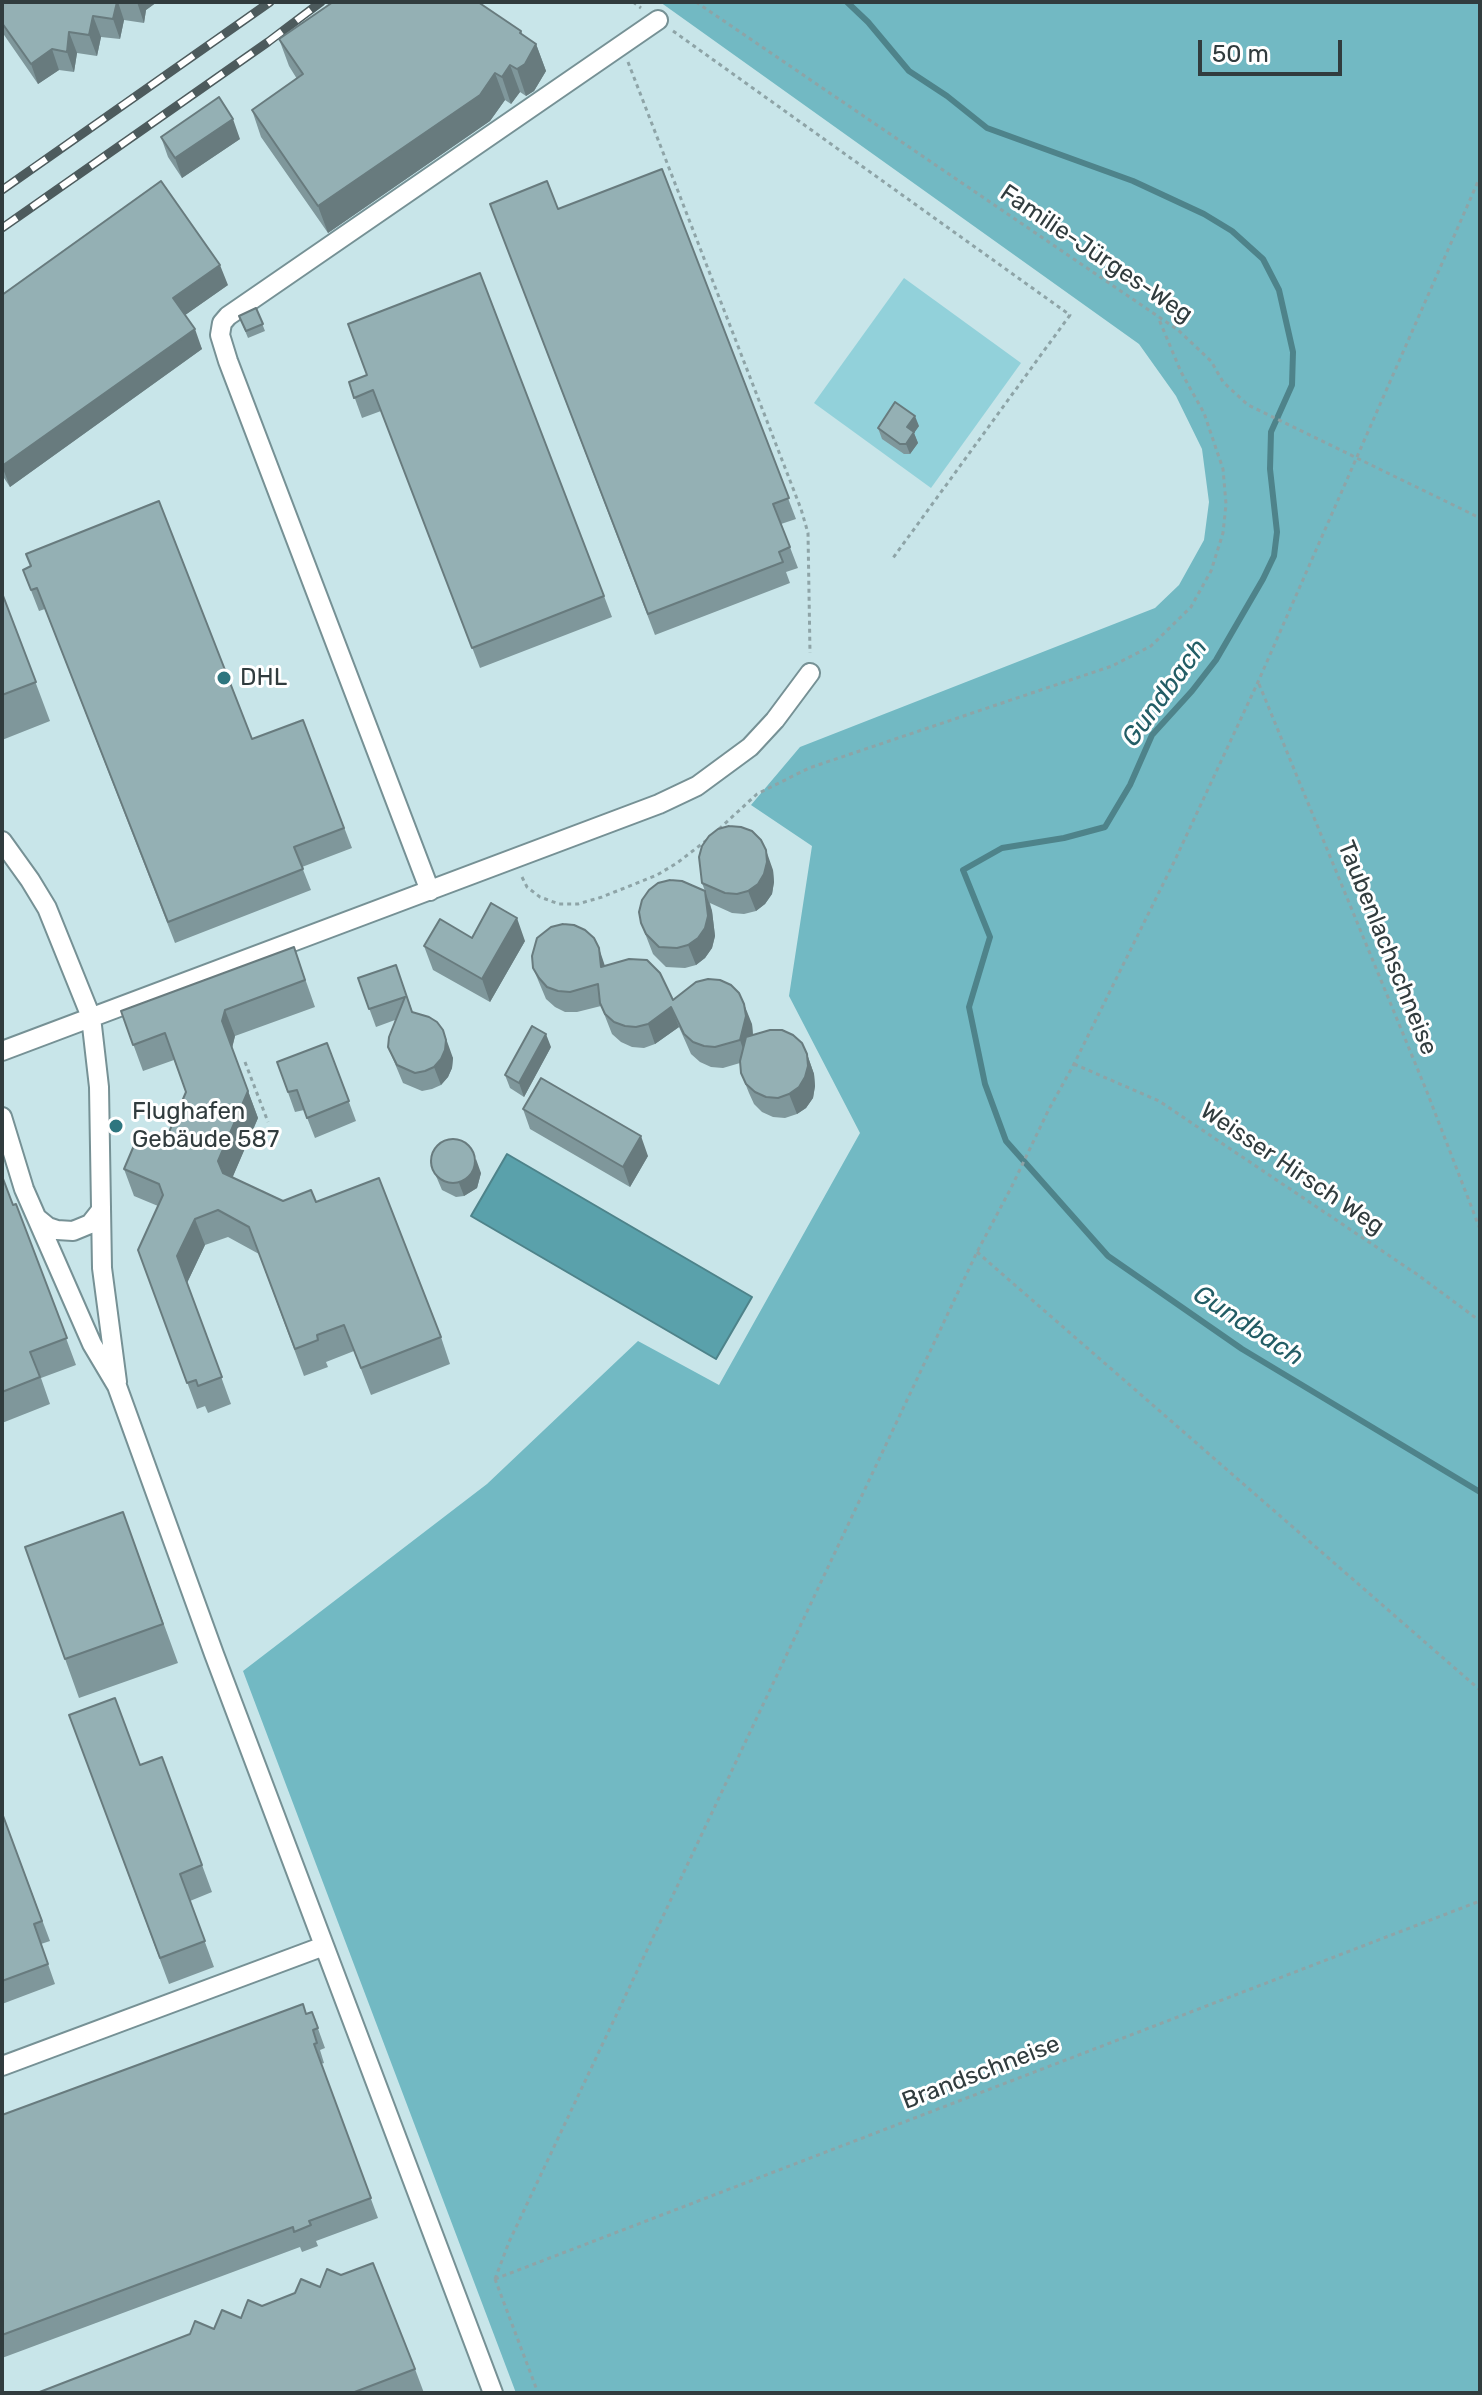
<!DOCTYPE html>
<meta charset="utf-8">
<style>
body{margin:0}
#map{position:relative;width:1482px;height:2395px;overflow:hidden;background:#c8e5e9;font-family:Rubik,sans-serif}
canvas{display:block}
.frame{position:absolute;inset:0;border:4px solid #313c3e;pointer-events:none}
.scale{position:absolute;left:1198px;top:40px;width:144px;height:36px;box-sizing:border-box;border:4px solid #313c3e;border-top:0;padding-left:10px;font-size:24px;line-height:28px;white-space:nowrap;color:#313c3e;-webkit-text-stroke:6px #fff;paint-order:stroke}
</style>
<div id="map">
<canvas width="1482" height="2395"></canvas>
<div class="frame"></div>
<div class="scale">50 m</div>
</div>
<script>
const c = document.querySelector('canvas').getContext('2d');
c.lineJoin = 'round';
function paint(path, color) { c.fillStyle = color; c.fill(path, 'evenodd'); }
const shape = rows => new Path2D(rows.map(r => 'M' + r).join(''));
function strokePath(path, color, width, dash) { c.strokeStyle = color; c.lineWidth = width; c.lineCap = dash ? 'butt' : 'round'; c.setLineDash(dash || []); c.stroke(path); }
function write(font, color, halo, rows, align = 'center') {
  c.font = font + ' Rubik,sans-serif'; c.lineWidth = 6; c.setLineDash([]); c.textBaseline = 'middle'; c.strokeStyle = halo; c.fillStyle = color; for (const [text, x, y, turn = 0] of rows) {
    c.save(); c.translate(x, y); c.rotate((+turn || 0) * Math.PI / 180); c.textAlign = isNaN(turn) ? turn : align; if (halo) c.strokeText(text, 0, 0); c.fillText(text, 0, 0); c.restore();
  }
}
const green = shape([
 [904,278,1021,363,931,488,814,403]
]);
const forest = shape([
 [660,2,1480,2,1480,2393,516,2393,243,1671,487,1484,638,1341,719,1385,860,1133,789,996,812,846,751,805,800,747,1155,608,1179,585,1204,540,1209,502,1202,449,1176,396,1139,344]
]);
const water = shape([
 [507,1154,752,1297,716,1359,471,1216,507,1154]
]);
const stream = shape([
 [847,2,868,22,909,71,947,96,987,128,1133,181,1204,214,1232,231,1263,259,1279,290,1293,352,1292,385,1271,432,1270,469,1277,532,1274,556,1263,579,1216,660,1192,691,1152,735,1130,785,1105,827,1064,838,1002,848,963,870,990,937,969,1007,985,1084,1006,1141,1108,1256,1242,1349,1480,1492]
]);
const path = shape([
 [633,2,641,8],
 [696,2,1178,330,1211,361,1223,382,1248,405,1480,518],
 [673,31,1070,315,893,558],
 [628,62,801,509,808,533,810,653],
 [1259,684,1427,1092,1480,1229],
 [719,829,757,794,809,768,1112,666,1151,646,1191,607,1211,571,1223,533,1226,504,1223,469,1204,413,1181,372,1158,317],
 [522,877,527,887,540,897,559,904,578,904,602,897,657,875,677,863,707,840],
 [245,1062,268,1122],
 [1074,1064,1159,1101,1418,1275,1480,1321],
 [977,1252,1480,1690],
 [495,2279,509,2242,977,1252,1011,1188,1049,1109,1074,1064,1174,862,1258,682,1480,177],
 [495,2279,1480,1901],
 [495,2279,538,2393]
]);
const minor = shape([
 [2,841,30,880,47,908,91,1017,99,1087,102,1268,117,1382],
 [430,891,228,361,220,335,222,323,228,316,658,20],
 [2,1051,659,804,697,786,750,747,775,720,810,673],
 [2,1117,24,1189,92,1344,117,1386,214,1654,493,2393],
 [37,1218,48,1227,57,1230,73,1231,90,1224,101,1210],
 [2,2066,324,1946]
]);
const rail = shape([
 [2,190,270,2],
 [2,228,268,42,321,2]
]);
const wall = shape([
 [2,2,157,2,146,10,144,23,124,20,120,39,101,37,97,56,77,53,74,72,59,70,38,84,2,32],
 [522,34,536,44,546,71,534,91,526,96,520,92,511,104,505,100,490,121,328,233,261,137,252,110,297,79,289,66,279,39],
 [161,137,240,139,182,178,168,157],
 [662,169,796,519,781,524,798,568,786,572,790,583,655,635,490,204,558,209],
 [228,285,185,315,202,349,10,487,2,475,2,295],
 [256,308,265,331,248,338,239,316],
 [367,375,604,596,612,617,480,668,381,411,362,418,349,382],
 [919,426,914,433,918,443,910,454,904,454,882,439,878,428],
 [23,570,252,739,303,720,352,848,302,867,311,890,175,943,45,609,39,611],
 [2,593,50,721,2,740],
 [773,870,774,882,772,894,765,904,756,911,744,914,732,913,710,903,712,911,715,936,712,948,705,958,696,965,685,968,666,967,653,954,641,923,705,891,702,883],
 [472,938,525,941,490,1002,433,970,424,946],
 [294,947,315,1007,235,1036,232,1048,258,1118,232,1178,283,1201,316,1202,441,1337,450,1364,371,1395,354,1351,326,1362,328,1367,304,1376,259,1254,228,1237,205,1245,187,1283,231,1404,208,1413,205,1406,197,1409,138,1250,158,1206,134,1196,124,1169,163,1146,186,1092,174,1060,143,1071,121,1011],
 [396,965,413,1013,453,1058,452,1068,448,1077,441,1085,432,1089,422,1091,403,1083,388,1047,395,1020,376,1027,358,978],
 [605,966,673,1000,752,1024,753,1035,807,1054,814,1074,815,1086,813,1098,806,1108,797,1114,785,1118,773,1117,762,1112,754,1104,749,1093,741,1073,740,1063,723,1068,711,1067,700,1062,691,1054,679,1027,655,1044,644,1048,632,1047,621,1042,612,1034,601,1006,577,1012,565,1012,555,1007,546,999,533,968],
 [327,1043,356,1121,315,1138,304,1110,295,1112,277,1062],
 [551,1047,524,1097,510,1088,505,1075],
 [523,1109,648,1156,630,1187,530,1129],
 [430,1162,481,1173,477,1188,464,1196,456,1197,442,1190],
 [2,1176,13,1205,16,1204,76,1365,41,1378,50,1404,2,1423],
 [123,1512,178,1663,79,1698,25,1547],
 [69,1715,140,1765,162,1757,212,1892,190,1901,214,1967,169,1984],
 [2,1813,50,1941,41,1944,55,1984,2,2004],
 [312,2012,325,2048,320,2050,324,2063,321,2064,378,2218,316,2241,318,2246,302,2252,300,2247,2,2358,2,2115],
 [241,2318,415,2369,424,2393,37,2393]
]);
const shadedWall = shape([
 [117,2,118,2,124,20,120,39,113,19],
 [137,2,157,2,146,10,144,23],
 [93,16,101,37,97,56,89,35],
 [521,31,530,55,536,44,546,71,534,91,526,96,517,69],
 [69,32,77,53,74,72,67,52],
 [52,49,59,70,38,84,31,64],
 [510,65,520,92,511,104,502,77],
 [495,73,505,100,490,121,328,233,318,206],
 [233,119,240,139,182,178,175,158],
 [220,265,228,285,181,318,173,298],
 [195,329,202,349,10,487,2,466],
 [915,416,919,426,914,433,918,443,910,454,906,444,907,427],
 [766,850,773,870,774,882,772,894,765,904,756,911,748,891],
 [705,891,712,911,715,936,712,948,705,958,696,965,688,945],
 [517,918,525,941,490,1002,482,979],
 [599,948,606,969,601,967],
 [744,1004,752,1024,753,1036,747,1061,740,1040],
 [671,1007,679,1027,655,1044,648,1024],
 [225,1010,235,1036,232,1048,222,1021],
 [443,1030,453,1058,452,1068,448,1077,441,1085,434,1067],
 [546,1034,551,1047,524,1097,519,1083],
 [807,1054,814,1074,815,1086,813,1098,806,1108,797,1114,789,1094],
 [248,1091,258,1118,228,1188,218,1161],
 [641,1136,648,1156,630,1187,623,1167],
 [476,1159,481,1173,477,1188,464,1196,459,1183],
 [195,1219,205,1245,187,1283,177,1256]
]);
const building = shape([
 [2,2,117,2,113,19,93,16,89,35,69,32,67,52,52,49,31,64,2,23,2,2],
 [333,2,478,2,521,31,520,33,536,44,525,64,517,69,510,65,502,77,495,73,480,95,318,206,252,110,303,74,279,39,333,2],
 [219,97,233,119,175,158,161,137,219,97],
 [662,169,789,498,773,504,790,547,779,552,783,562,648,614,490,204,547,181,558,209,662,169],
 [161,181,220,265,173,298,195,329,2,466,2,295,161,181],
 [480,273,604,596,472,648,373,390,354,398,349,382,367,375,348,324,480,273],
 [256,308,263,324,246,331,239,316,256,308],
 [895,402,915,416,907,427,914,432,906,444,900,444,878,428,895,402],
 [159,501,252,739,303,720,344,828,294,847,303,869,168,922,37,588,31,590,23,570,31,566,26,554,159,501],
 [2,593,36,682,2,695,2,593],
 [729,826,741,827,752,831,761,840,766,850,767,862,764,874,758,884,748,891,737,894,725,893,702,883,699,857,702,846,709,836,718,829,729,826],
 [670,880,682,881,705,891,708,916,705,928,698,938,688,945,677,948,659,947,646,934,641,923,639,912,642,900,649,890,658,883,670,880],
 [491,903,517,918,482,979,424,946,440,919,472,938,491,903],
 [563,924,574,925,585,930,594,938,599,948,601,967,629,959,647,960,660,973,673,1000,696,982,708,979,720,980,731,985,739,993,744,1004,746,1016,740,1040,715,1047,704,1046,693,1042,684,1034,671,1007,648,1024,636,1027,625,1026,614,1022,605,1014,600,1003,598,984,570,992,558,991,547,987,539,978,533,968,532,956,537,938,551,927,563,924],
 [294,947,305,980,225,1010,222,1021,248,1091,218,1161,223,1173,283,1201,311,1190,316,1202,379,1178,441,1337,361,1368,344,1325,317,1335,318,1340,295,1349,249,1227,218,1210,195,1219,177,1256,222,1377,198,1386,196,1380,187,1383,138,1250,163,1195,159,1184,124,1169,138,1136,163,1146,186,1092,165,1033,133,1045,121,1011,294,947],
 [396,965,412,1012,429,1017,437,1022,443,1030,446,1040,445,1050,441,1059,434,1067,425,1071,415,1073,397,1065,388,1047,389,1037,405,997,369,1009,358,978,396,965],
 [532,1026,546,1034,519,1083,505,1075,532,1026],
 [770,1030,782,1030,793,1035,802,1043,807,1054,808,1066,805,1077,799,1087,789,1094,778,1098,766,1097,755,1092,746,1084,741,1073,740,1061,746,1037,770,1030],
 [327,1043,349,1101,307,1118,297,1090,288,1092,277,1062,327,1043],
 [541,1078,641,1136,623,1167,523,1109,541,1078],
 '431 1161a22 22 0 1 1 44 0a22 22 0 1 1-44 0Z',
 [2,1176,13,1205,16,1204,67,1338,30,1352,40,1377,2,1392,2,1176],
 [123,1512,163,1624,65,1659,25,1547,123,1512],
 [115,1698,140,1765,162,1757,202,1865,180,1874,205,1941,160,1958,69,1715,115,1698],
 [2,1813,42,1921,34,1924,48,1964,2,1981,2,1813],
 [303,2004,306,2014,312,2012,318,2028,313,2030,317,2043,314,2044,371,2198,309,2221,311,2225,294,2232,293,2227,2,2335,2,2115,303,2004],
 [373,2263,415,2369,352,2393,37,2393,190,2334,195,2321,214,2329,222,2310,241,2318,248,2300,262,2306,295,2293,301,2279,320,2287,327,2269,341,2275,373,2263]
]);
const markers = [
 [224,678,8,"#2e767f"],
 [116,1126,8,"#2e767f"]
];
const streetNames = [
 ["Familie-Jürges-Weg",1096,254,34],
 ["Taubenlachschneise",1387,948,68],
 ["Weisser Hirsch Weg",1292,1169,34],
 ["Brandschneise",981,2073,-21]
];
const poiNames = [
 ["DHL",240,678],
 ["Flughafen",132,1112],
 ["Gebäude 587",132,1140]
];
const waterNames = [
 ["Gundbach",1165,693,-54],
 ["Gundbach",1248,1326,33]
];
paint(green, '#92d1da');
paint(forest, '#72b9c3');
paint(water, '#5aa1ab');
strokePath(water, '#4e838a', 2);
strokePath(stream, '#4e838a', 6);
strokePath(minor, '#769195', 22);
strokePath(path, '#8ea4a7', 3, [4, 4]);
strokePath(minor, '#fff', 18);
strokePath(rail, '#4d5b5d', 9);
strokePath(rail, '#fff', 6, [18]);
paint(wall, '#7f979b');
paint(shadedWall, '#687b7e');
paint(building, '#94b0b4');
strokePath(building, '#687b7e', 2);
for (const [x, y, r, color] of markers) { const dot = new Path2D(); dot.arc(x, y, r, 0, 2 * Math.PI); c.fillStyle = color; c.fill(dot); strokePath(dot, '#fff', 3); }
write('24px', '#313c3e', '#fff', streetNames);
write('24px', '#313c3e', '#fff', poiNames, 'left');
write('italic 26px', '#225d65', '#fff', waterNames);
</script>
